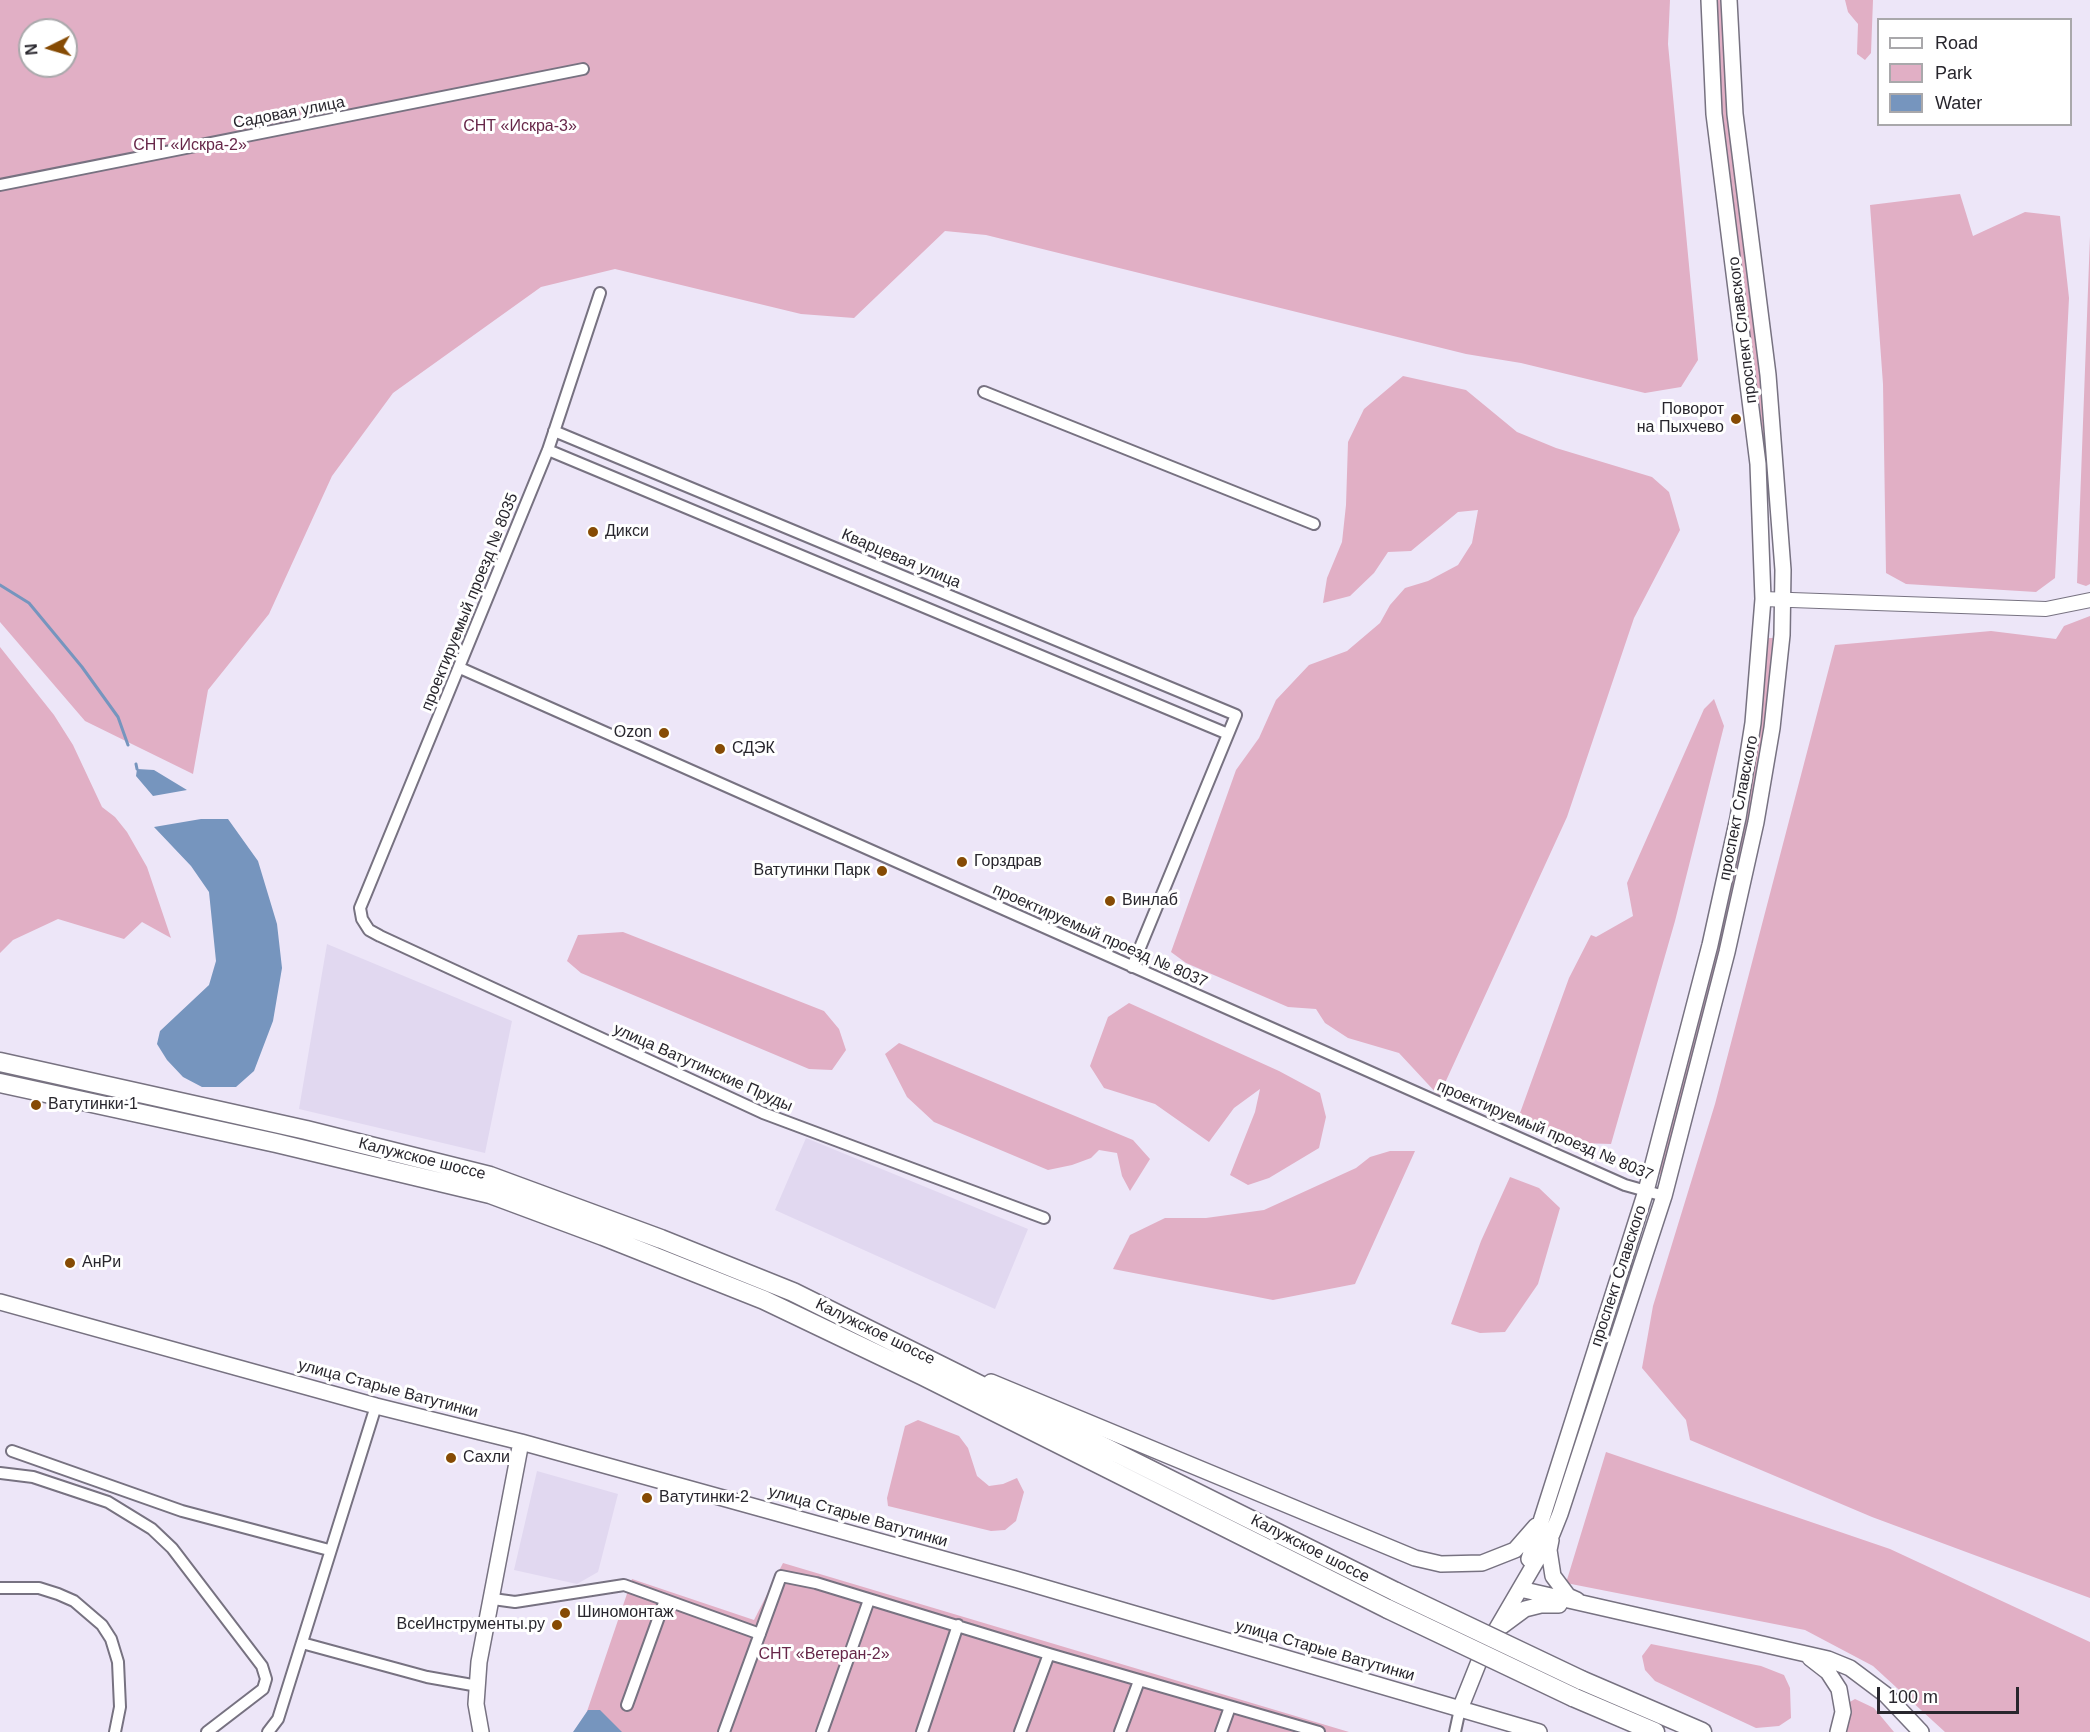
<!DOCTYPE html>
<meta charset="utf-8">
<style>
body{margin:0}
#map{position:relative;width:2090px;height:1732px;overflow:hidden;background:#ede6f8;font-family:Arial,sans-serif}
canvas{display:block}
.legend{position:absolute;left:1877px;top:18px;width:195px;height:108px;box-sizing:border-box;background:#fff;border:2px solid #a9a8ab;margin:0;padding:8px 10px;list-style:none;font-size:18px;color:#28262d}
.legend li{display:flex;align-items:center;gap:12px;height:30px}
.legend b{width:30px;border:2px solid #a9a8ab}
.north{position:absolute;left:18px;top:18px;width:60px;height:60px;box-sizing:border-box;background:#fff;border:2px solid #a9a8ab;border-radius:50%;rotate:265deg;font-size:16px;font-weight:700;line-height:24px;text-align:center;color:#28262d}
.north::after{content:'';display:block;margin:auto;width:21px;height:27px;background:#864b04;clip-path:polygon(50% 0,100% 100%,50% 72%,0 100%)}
.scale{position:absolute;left:1877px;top:1687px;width:142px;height:27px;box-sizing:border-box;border:3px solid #28262d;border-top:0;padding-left:8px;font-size:18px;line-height:21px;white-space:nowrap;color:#28262d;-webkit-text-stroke:4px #fff;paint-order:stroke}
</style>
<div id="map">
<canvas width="2090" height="1732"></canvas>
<ul class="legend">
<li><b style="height:8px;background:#fff"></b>Road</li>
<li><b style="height:16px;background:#e1afc5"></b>Park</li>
<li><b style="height:16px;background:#7695be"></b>Water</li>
</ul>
<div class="north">N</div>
<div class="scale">100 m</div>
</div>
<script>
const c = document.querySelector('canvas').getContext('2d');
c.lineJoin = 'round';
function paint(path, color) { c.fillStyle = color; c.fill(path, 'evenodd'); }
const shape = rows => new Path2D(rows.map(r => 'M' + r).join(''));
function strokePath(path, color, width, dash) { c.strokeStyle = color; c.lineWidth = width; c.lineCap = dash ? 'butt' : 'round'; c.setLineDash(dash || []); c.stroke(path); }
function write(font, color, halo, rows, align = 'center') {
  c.font = font + ' Arial,sans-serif'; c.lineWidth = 6; c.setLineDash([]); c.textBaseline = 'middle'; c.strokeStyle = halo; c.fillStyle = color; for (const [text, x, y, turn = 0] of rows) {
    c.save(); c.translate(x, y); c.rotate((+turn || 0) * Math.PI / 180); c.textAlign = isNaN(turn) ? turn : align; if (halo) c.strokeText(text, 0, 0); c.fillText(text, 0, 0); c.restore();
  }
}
const built = shape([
 [327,944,512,1021,485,1153,299,1109],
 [806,1138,1028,1229,995,1309,775,1210],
 [537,1471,618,1494,598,1572,577,1584,514,1570]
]);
const green = shape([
 [0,0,1670,0,1668,44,1698,360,1681,387,1645,393,1521,363,1466,354,986,235,945,231,854,318,801,314,615,269,541,287,393,393,332,476,269,614,208,690,193,774,85,721,0,622],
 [30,30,66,30,66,66,30,66],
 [1715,0,1721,0,1729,124,1756,336,1770,465,1767,465,1723,122],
 [1845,0,1873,0,1871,53,1865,60,1857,54,1858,24,1848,12],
 [1960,194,1973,236,2025,212,2060,216,2069,298,2055,578,2036,592,1906,584,1886,573,1883,384,1870,205],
 [2090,236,2090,584,2086,586,2077,583],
 [1403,376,1466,390,1517,432,1556,448,1652,477,1669,492,1680,530,1634,618,1567,817,1439,1096,1399,1053,1348,1038,1325,1023,1316,1009,1288,1007,1186,963,1171,952,1236,770,1259,738,1276,700,1309,665,1347,651,1380,623,1390,605,1405,588,1428,581,1458,565,1472,543,1478,510,1458,512,1411,551,1388,552,1374,573,1350,596,1323,603,1327,578,1342,542,1346,505,1348,442,1364,409],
 [2090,616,2090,1598,1872,1517,1690,1440,1686,1420,1642,1368,1653,1306,1715,1104,1835,645,1991,631,2056,639,2064,626],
 [1766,638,1773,638,1765,725,1750,820,1722,949,1663,1175,1656,1172,1715,947],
 [0,647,54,715,73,745,102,807,115,817,127,832,147,867,171,938,142,922,124,939,58,919,13,940,0,953],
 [1714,699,1724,726,1675,921,1611,1144,1580,1143,1526,1124,1520,1113,1569,978,1591,935,1596,937,1633,916,1627,883,1704,709],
 [623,932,824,1011,839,1029,846,1050,832,1070,809,1069,581,973,567,961,578,935],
 [1129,1003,1279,1071,1320,1093,1326,1117,1319,1148,1269,1178,1248,1185,1230,1175,1255,1112,1260,1089,1234,1108,1209,1142,1155,1104,1104,1088,1090,1066,1108,1017],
 [899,1043,1133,1140,1150,1159,1130,1191,1122,1176,1117,1153,1099,1150,1091,1158,1072,1165,1048,1170,934,1122,907,1097,885,1054],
 [1390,1151,1415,1151,1355,1284,1273,1300,1113,1269,1130,1235,1165,1218,1206,1218,1264,1210,1356,1168,1370,1157],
 [1510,1177,1539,1188,1560,1208,1538,1284,1505,1332,1480,1333,1451,1324,1481,1241],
 [918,1420,959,1436,968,1448,977,1476,989,1486,1003,1484,1017,1478,1024,1492,1016,1521,1005,1530,991,1531,888,1506,887,1498,905,1426],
 [1606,1452,1890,1549,2090,1642,2090,1732,1945,1732,1873,1666,1805,1630,1566,1583],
 [783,1563,1349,1732,580,1732,632,1579,754,1620],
 [1651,1644,1761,1666,1784,1675,1790,1688,1791,1718,1779,1726,1756,1728,1655,1681,1645,1670,1642,1656],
 [1855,1699,1874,1708,1894,1732,1845,1732,1848,1703]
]);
const water = shape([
 [137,769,154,770,187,790,153,796,136,776],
 [201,819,228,819,258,861,277,924,282,968,273,1021,254,1071,236,1087,202,1087,183,1077,167,1060,157,1044,160,1031,209,985,216,961,209,892,191,866,154,827],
 [588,1710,600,1710,622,1732,573,1732]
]);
const stream = shape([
 [0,585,29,603,82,667,118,717,128,745],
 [136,764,137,769]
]);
const minor = shape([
 [0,185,583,69],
 [600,293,548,450,365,896,360,908,362,919,369,930,380,936,763,1113,1044,1218],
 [984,392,1314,524],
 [554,431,1236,715,1132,967],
 [548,450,1228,734],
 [460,668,1625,1185,1664,1196],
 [12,1451,182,1511,329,1550],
 [0,1473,33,1477,108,1502,152,1529,172,1548,262,1666,266,1679,263,1689,207,1732],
 [0,1588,39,1588,58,1594,74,1601,102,1625,111,1639,118,1662,120,1707,115,1732],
 [493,1599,515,1602,624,1585,760,1634],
 [302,1643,427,1677,478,1686],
 [627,1705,665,1600],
 [268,1732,278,1719,376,1406],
 [724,1732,781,1576,816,1583,1049,1654,1319,1732],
 [822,1732,869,1600],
 [922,1732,958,1625],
 [1020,1732,1049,1654],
 [1120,1732,1139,1681],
 [1221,1732,1230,1707],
 [1455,1732,1460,1709]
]);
const tertiary = shape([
 [1763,599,2046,609,2090,600]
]);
const secondary = shape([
 [0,1302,376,1406,521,1442,1015,1579,1539,1732],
 [991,1382,1415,1558,1441,1564,1482,1563,1515,1550,1536,1526],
 [1551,1540,1549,1550,1553,1576,1568,1596,1577,1600],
 [1529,1559,1646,1191,1710,945,1738,818,1753,723,1763,599,1758,464,1714,114,1709,0],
 [1520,1589,1828,1659,1850,1668,1886,1695,1921,1732],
 [1502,1626,1525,1609,1541,1605,1559,1605],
 [1810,1658,1828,1672,1839,1689,1843,1712,1838,1732],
 [1460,1709,1482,1654,1552,1534,1560,1514,1664,1196,1727,952,1756,822,1772,728,1782,635,1783,570,1768,375,1735,114,1729,0],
 [481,1732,476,1704,479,1662,521,1442]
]);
const trunk = shape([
 [0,1062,306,1130,490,1176,661,1239,793,1292,1396,1592],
 [0,1083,276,1143,490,1194,603,1236,764,1300,923,1376,1388,1609],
 [1581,1680,1702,1732],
 [1573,1697,1655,1732]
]);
const trunkBridge = shape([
 [1396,1592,1581,1680],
 [1388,1609,1573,1697]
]);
const markers = [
 [1736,419,6,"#864b04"],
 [593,532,6,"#864b04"],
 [664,733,6,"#864b04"],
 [720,749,6,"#864b04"],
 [962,862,6,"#864b04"],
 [882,871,6,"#864b04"],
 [1110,901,6,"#864b04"],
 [36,1105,6,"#864b04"],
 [70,1263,6,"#864b04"],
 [451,1458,6,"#864b04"],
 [647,1498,6,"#864b04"],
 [565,1613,6,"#864b04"],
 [557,1625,6,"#864b04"]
];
const streetNames = [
 ["Садовая улица",289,113,-11],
 ["проспект Славского",1743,330,-97],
 ["Кварцевая улица",901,559,23],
 ["проектируемый проезд № 8035",470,602,-68],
 ["проспект Славского",1739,808,-79],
 ["проектируемый проезд № 8037",1100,936,24],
 ["улица Ватутинские Пруды",703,1068,24],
 ["проектируемый проезд № 8037",1545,1131,23],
 ["Калужское шоссе",422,1159,14],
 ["проспект Славского",1619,1276,-72],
 ["Калужское шоссе",875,1332,26],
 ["улица Старые Ватутинки",388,1389,15],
 ["улица Старые Ватутинки",858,1517,16],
 ["Калужское шоссе",1310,1549,27],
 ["улица Старые Ватутинки",1325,1651,16]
];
const parkNames = [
 ["СНТ «Искра-3»",520,127],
 ["СНТ «Искра-2»",190,146],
 ["СНТ «Ветеран-2»",824,1655]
];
const poiNames = [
 ["Поворот",1724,410,"right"],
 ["на Пыхчево",1724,428,"right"],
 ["Дикси",605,532],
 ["Ozon",652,733,"right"],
 ["СДЭК",732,749],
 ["Горздрав",974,862],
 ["Ватутинки Парк",870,871,"right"],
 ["Винлаб",1122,901],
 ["Ватутинки-1",48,1105],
 ["АнРи",82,1263],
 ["Сахли",463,1458],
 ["Ватутинки-2",659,1498],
 ["Шиномонтаж",577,1613],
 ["ВсеИнструменты.ру",545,1625,"right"]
];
paint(built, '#e1d8f0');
paint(green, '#e1afc5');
paint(water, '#7695be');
strokePath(stream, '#7695be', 3);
strokePath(minor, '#777281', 14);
strokePath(tertiary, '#777281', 16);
strokePath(secondary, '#777281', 18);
strokePath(trunk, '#777281', 21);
strokePath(minor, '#fff', 10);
strokePath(tertiary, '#fff', 14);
strokePath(secondary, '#fff', 15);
strokePath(trunk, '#fff', 18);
strokePath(trunkBridge, '#777281', 21, []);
strokePath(trunkBridge, '#fff', 18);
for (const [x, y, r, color] of markers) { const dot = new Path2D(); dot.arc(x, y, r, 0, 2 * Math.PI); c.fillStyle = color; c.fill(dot); strokePath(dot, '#fff', 2); }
write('16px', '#28262d', '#fff', streetNames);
write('16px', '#672749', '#fff', parkNames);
write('16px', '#28262d', '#fff', poiNames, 'left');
</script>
